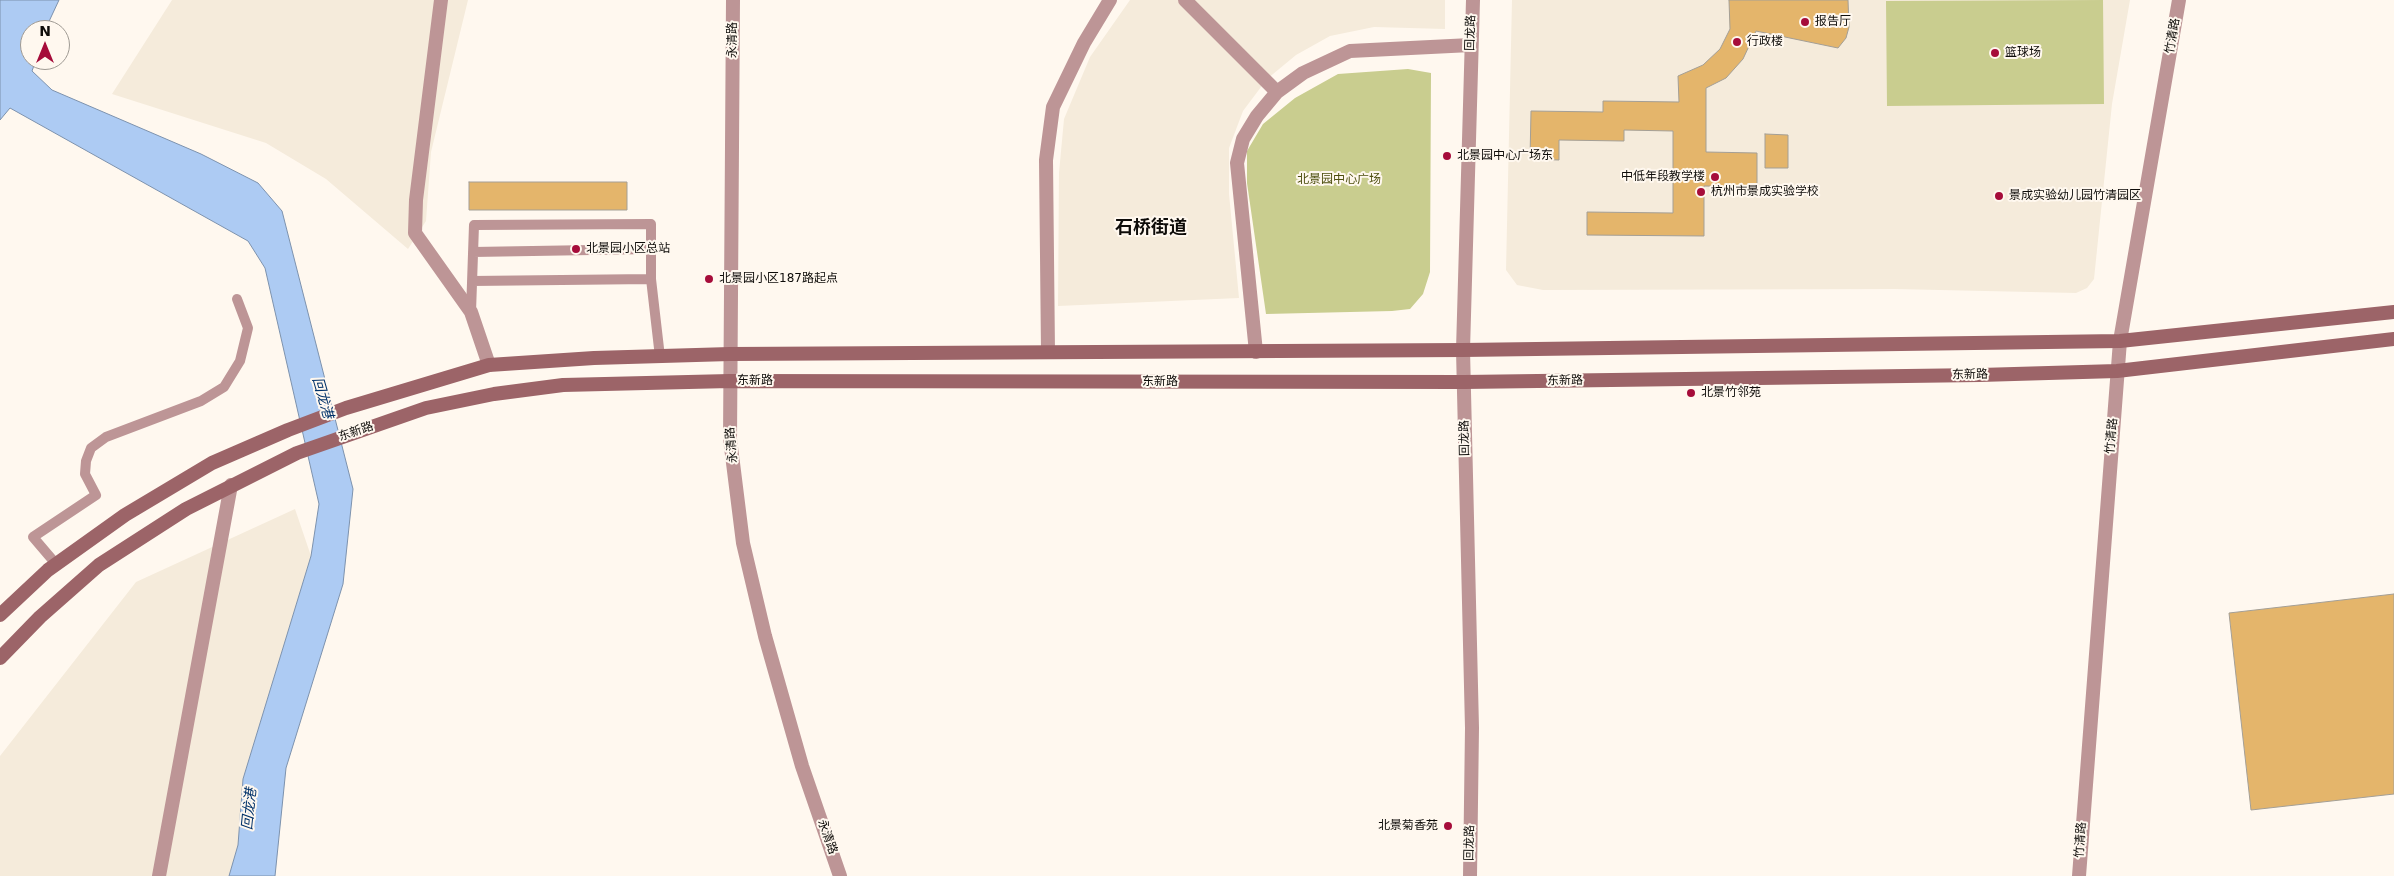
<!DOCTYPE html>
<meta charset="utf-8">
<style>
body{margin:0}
#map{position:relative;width:2394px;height:876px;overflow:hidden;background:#fff8ef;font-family:"DejaVu Sans",sans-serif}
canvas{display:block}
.north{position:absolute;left:20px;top:20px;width:50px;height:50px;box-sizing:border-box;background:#fff8ef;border:1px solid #9f9a93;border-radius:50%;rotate:0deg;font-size:14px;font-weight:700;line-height:20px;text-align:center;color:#0e0c09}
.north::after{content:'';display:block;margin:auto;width:18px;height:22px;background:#a60c3a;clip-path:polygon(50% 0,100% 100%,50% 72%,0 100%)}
</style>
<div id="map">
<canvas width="2394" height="876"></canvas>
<div class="north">N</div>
</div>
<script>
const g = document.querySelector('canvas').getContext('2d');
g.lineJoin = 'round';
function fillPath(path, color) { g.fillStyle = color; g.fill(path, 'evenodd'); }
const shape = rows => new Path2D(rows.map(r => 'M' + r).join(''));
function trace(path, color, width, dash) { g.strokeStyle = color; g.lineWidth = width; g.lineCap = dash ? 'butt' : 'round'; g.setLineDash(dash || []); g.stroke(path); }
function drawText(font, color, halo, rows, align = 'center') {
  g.font = font + ' "DejaVu Sans","Noto Sans SC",sans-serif'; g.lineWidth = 4; g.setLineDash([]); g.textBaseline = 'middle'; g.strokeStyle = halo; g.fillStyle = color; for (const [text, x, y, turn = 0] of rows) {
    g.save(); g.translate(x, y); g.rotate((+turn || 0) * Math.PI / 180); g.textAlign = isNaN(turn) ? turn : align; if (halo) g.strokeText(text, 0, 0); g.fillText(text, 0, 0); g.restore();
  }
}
fillPath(shape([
 [172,0,468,0,431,152,426,221,408,249,326,179,266,143,112,94],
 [1130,0,1445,0,1445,29,1374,27,1330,36,1296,55,1267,79,1243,111,1229,148,1229,194,1239,298,1058,306,1059,173,1064,119,1090,57],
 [1512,0,2130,0,2112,104,2094,279,2087,288,2076,293,1894,289,1543,290,1517,285,1506,270],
 [295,509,311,556,243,779,238,845,229,876,0,876,0,756,136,582]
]), '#f5ebdb');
fillPath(shape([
 [2103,0,2104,104,1887,106,1886,1],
 [1408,69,1431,73,1430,272,1423,294,1410,309,1392,311,1266,314,1247,183,1247,151,1263,124,1295,98,1338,74]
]), '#c9cd8f');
const water = shape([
 [0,0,59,0,45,30,30,30,30,60,36,60,32,71,52,90,201,154,258,183,282,211,353,489,343,584,286,768,275,876,229,876,238,845,243,779,311,556,319,504,265,268,248,241,10,108,0,120,0,0]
]);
fillPath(water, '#adcbf3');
trace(water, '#7d92ad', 1);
const building = shape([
 [1729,0,1848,0,1849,27,1846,38,1838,48,1756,31,1743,59,1726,78,1706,88,1706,152,1757,153,1757,187,1704,186,1704,236,1587,235,1587,212,1673,213,1673,131,1624,130,1624,141,1559,140,1559,160,1530,159,1531,111,1603,112,1603,101,1679,102,1678,76,1703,65,1720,49,1730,29,1729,0],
 [1765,134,1788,135,1788,168,1765,168,1765,134],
 [469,182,627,182,627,210,469,210,469,182],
 [2394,594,2394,794,2251,810,2229,613,2394,594]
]);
fillPath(building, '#e4b56b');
trace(building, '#a49f96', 1);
trace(shape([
 [473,252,651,249],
 [472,281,651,279],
 [471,312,474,225,651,224,651,279,660,357],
 [56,564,33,537,96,495,85,474,86,461,91,448,106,437,201,401,224,387,240,361,248,328,237,299]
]), '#bd9596', 10);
trace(shape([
 [441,0,416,200,415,233,471,312,489,365],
 [1185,0,1277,92],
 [1048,352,1046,160,1053,107,1084,43,1110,0],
 [1256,352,1237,163,1243,139,1257,116,1277,92,1303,73,1350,51,1471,45],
 [159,876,231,485],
 [2079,876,2120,341,2179,0]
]), '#bd9596', 14);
trace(shape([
 [733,0,730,439,743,543,765,636,802,766,840,876],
 [1470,876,1472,728,1463,350,1473,0]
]), '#bd9596', 14);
trace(shape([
 [0,615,48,570,125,515,212,463,288,430,346,408,489,365,594,358,730,354,1463,350,2120,341,2394,312],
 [0,658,40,617,99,565,186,509,297,453,426,408,494,394,563,385,730,381,1464,382,1980,375,2117,371,2394,339]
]), '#9c6468', 14);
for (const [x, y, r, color] of [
 [1805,22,5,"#a60c3a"],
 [1737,42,5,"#a60c3a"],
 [1995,53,5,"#a60c3a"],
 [1447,156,5,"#a60c3a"],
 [1715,177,5,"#a60c3a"],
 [1701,192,5,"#a60c3a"],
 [1999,196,5,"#a60c3a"],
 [576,249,5,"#a60c3a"],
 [709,279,5,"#a60c3a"],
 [1691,393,5,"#a60c3a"],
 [1448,826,5,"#a60c3a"]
]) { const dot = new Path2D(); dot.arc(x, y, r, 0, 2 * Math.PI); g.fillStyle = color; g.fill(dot); trace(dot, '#fff8ef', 2); }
drawText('12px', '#0e0c09', '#fff8ef', [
 ["报告厅",1815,22],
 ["行政楼",1747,42],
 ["篮球场",2005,53],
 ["北景园中心广场东",1457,156],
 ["中低年段教学楼",1705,177,"right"],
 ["杭州市景成实验学校",1711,192],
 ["景成实验幼儿园竹清园区",2009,196],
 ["北景园小区总站",586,249],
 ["北景园小区187路起点",719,279],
 ["北景竹邻苑",1701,393],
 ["北景菊香苑",1438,826,"right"]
], 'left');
drawText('12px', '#0e0c09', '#fff8ef', [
 ["回龙路",1471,33,-88],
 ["竹清路",2173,36,-80],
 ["永清路",733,40,-90],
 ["东新路",1970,375,-1],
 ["东新路",755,381],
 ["东新路",1565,381,-1],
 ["东新路",1160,382],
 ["东新路",356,432,-19],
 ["竹清路",2112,436,-85],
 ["回龙路",1465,438,-91],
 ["永清路",732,445,-95],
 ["永清路",827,837,70],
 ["竹清路",2081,840,-86],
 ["回龙路",1470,843,-89]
]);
drawText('12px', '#4d4e0e', '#fff8ef', [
 ["北景园中心广场",1339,180]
]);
drawText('italic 14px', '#003169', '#fff8ef', [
 ["回龙港",322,398,74],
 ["回龙港",250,809,-84]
]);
drawText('bold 18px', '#0e0c09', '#fff8ef', [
 ["石桥街道",1151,228]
]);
</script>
